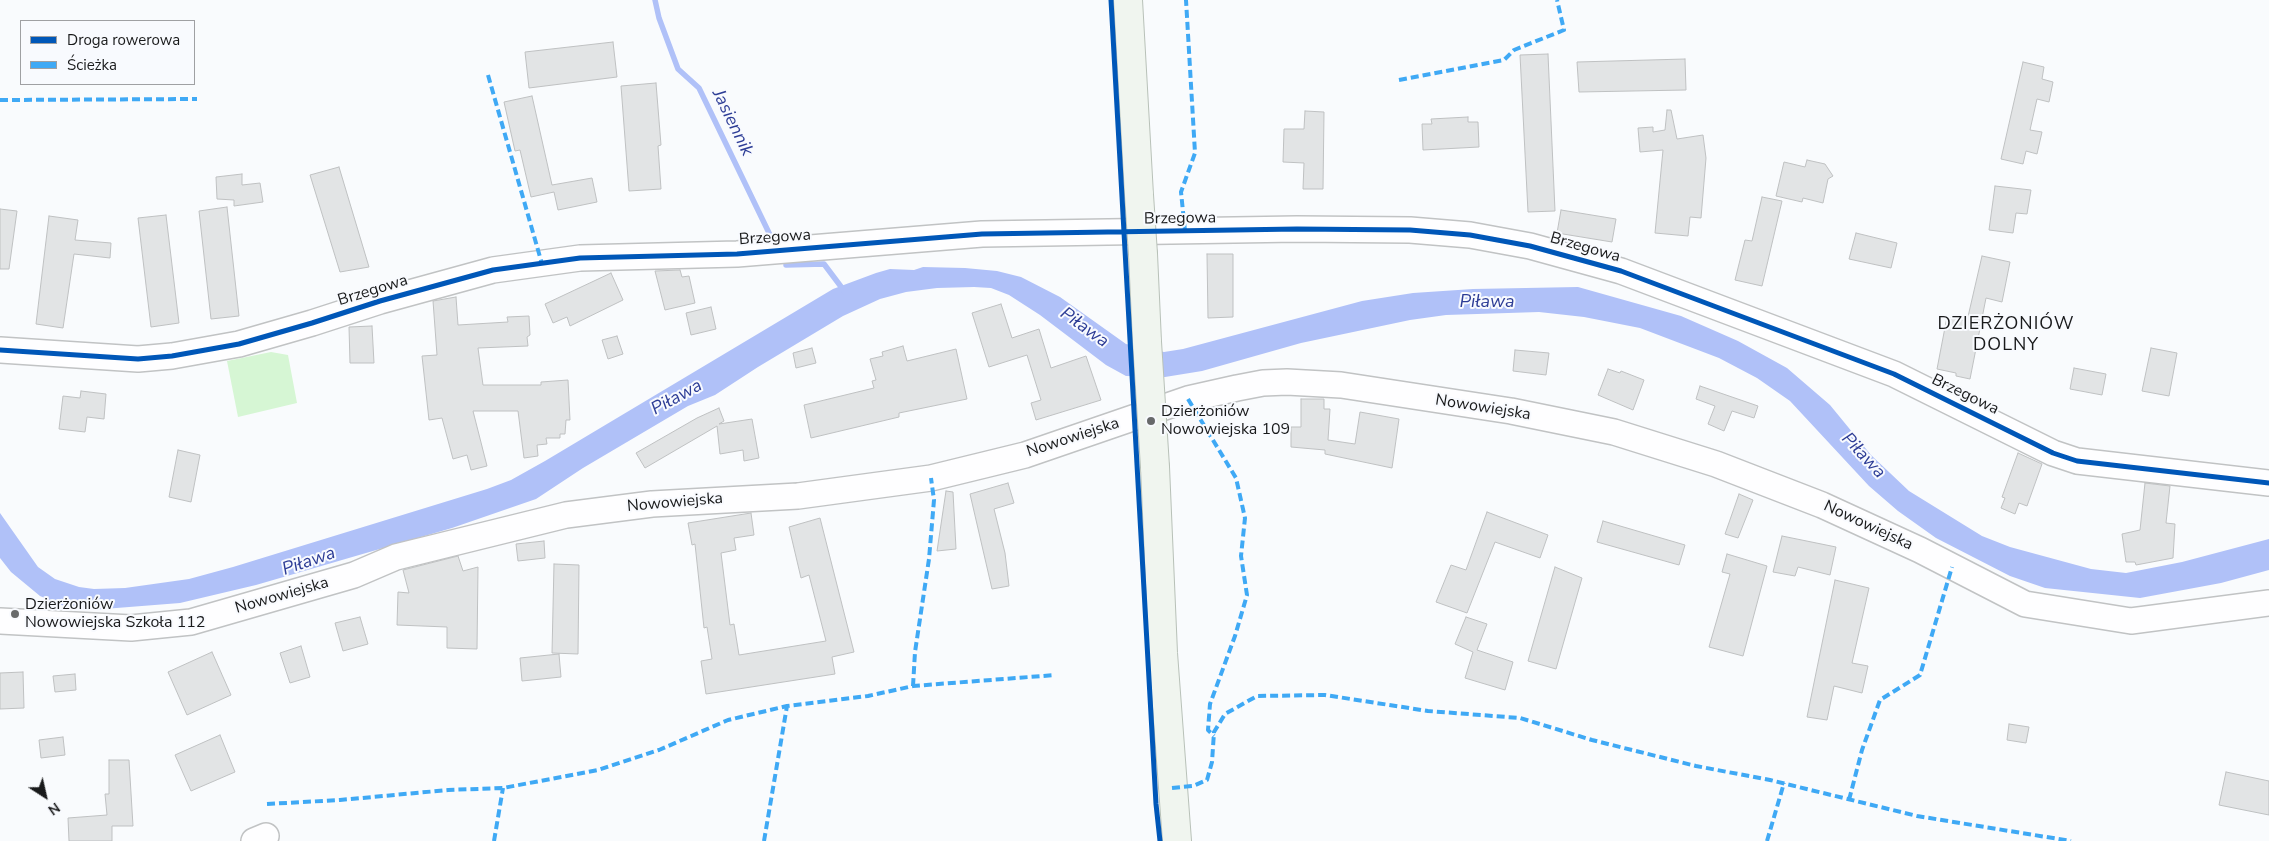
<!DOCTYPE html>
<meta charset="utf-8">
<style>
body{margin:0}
#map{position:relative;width:2269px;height:841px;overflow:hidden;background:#f9fbfd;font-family:"Nunito Sans",sans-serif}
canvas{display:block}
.legend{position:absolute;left:20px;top:20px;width:175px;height:65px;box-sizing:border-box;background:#f8fafe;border:1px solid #9fa0a3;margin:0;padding:6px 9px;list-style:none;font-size:15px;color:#191a1b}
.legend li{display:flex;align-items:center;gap:10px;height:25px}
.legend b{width:25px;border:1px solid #9fa0a3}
.north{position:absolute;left:20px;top:771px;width:50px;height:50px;-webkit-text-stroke:4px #f8fafe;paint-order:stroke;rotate:145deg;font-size:14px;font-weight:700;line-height:20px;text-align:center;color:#191a1b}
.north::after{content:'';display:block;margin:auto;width:18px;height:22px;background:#191a1b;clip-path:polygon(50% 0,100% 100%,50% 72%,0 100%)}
</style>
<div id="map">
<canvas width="2269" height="841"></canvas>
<ul class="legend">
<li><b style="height:6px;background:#0057b8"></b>Droga rowerowa</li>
<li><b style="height:6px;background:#3fa9f5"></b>Ścieżka</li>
</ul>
<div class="north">N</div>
</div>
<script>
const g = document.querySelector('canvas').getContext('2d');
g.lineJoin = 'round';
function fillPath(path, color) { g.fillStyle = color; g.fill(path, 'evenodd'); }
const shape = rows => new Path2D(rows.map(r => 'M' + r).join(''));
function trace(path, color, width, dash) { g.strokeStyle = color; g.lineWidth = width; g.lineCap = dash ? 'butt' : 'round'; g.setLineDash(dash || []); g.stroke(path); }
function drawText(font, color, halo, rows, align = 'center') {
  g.font = font + ' "Nunito Sans",sans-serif'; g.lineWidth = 4; g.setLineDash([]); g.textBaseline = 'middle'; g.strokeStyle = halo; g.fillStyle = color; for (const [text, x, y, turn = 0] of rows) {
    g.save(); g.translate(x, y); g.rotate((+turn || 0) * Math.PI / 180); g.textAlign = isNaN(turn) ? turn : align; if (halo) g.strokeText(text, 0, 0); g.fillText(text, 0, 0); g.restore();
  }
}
fillPath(shape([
 [271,352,288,355,297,403,238,417,227,361]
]), '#d6f6d4');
fillPath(shape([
 [923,267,965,268,997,271,1021,277,1060,297,1126,344,1164,352,1183,349,1362,301,1413,293,1473,289,1578,287,1681,316,1738,341,1787,368,1830,405,1871,455,1909,491,1982,536,2010,547,2091,569,2126,573,2182,562,2269,539,2269,570,2221,583,2140,598,2045,588,2010,576,1936,538,1898,511,1869,486,1790,401,1757,378,1719,358,1640,328,1584,317,1539,312,1446,315,1410,320,1301,343,1202,371,1165,377,1126,376,1106,365,1040,315,1009,295,991,288,974,287,937,288,906,292,880,299,843,316,758,367,715,395,688,406,583,468,536,499,452,528,256,585,180,603,91,610,66,607,40,596,11,572,0,558,0,513,38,567,55,579,79,587,94,589,125,588,189,579,233,567,487,489,511,480,545,461,833,289,876,273,890,269,914,270]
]), '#b0c1f8');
trace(shape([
 [655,0,659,18,678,69,699,88,770,235],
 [786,265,824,264,845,292]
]), '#b0c1f8', 5.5);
const building = shape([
 [613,42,617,77,529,88,525,52,613,42],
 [1548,54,1555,211,1528,212,1520,55,1548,54],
 [1685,59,1686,90,1579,92,1577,62,1685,59],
 [2023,62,2044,67,2042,79,2053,82,2049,102,2037,99,2030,130,2042,132,2037,154,2026,151,2023,164,2001,159,2023,62],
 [656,83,661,145,658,146,661,189,629,191,621,86,656,83],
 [532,96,552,185,592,178,597,202,558,210,554,192,531,197,520,150,515,151,504,102,532,96],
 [1667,110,1671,110,1677,139,1703,135,1706,158,1701,218,1690,217,1688,236,1655,233,1663,150,1640,152,1638,128,1653,127,1653,132,1665,130,1667,110],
 [1305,111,1324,112,1323,189,1303,189,1304,163,1283,162,1284,129,1304,129,1305,111],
 [1468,117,1468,122,1478,122,1479,147,1423,150,1422,124,1432,124,1431,119,1468,117],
 [1807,160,1825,164,1833,176,1828,179,1823,203,1803,198,1802,202,1776,196,1784,162,1805,167,1807,160],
 [339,167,369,267,340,272,310,175,339,167],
 [242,174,242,185,260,183,263,202,234,206,234,200,217,199,216,177,242,174],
 [1995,186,2031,190,2027,214,2016,213,2013,233,1989,230,1995,186],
 [1762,197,1782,201,1762,286,1735,280,1745,240,1752,241,1762,197],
 [227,207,239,316,211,319,199,211,227,207],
 [0,209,17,211,9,269,0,269,0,209],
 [1561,210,1616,219,1612,242,1557,233,1561,210],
 [166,215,179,323,151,327,138,218,166,215],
 [49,216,78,220,75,240,111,243,110,258,74,254,63,328,36,324,49,216],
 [1856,233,1897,243,1891,268,1849,259,1856,233],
 [1207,254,1233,254,1233,317,1208,318,1207,254],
 [1982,256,2010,262,2002,302,1986,298,1970,379,1956,376,1956,373,1937,369,1947,317,1967,321,1982,256],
 [680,270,682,277,689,276,695,303,665,310,655,271,680,270],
 [611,273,623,300,570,326,567,317,553,323,545,304,611,273],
 [456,297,458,325,508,322,507,317,529,316,530,335,527,337,528,346,478,348,483,385,541,385,541,382,568,380,570,420,566,420,565,434,560,434,560,438,546,438,547,444,537,445,538,456,524,458,518,411,473,411,487,466,471,470,467,455,453,459,442,418,429,420,422,356,437,355,433,301,456,297],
 [1001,304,1012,338,1039,329,1051,368,1086,356,1101,400,1036,420,1031,403,1041,400,1027,355,989,367,972,313,1001,304],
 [711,307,716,329,691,335,686,313,711,307],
 [372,326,374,363,350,363,349,327,372,326],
 [617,336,623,354,608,359,602,340,617,336],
 [903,346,907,361,956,349,967,399,899,413,899,417,811,438,804,405,874,388,872,381,876,380,870,359,883,356,882,352,903,346],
 [812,348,816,363,796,368,793,353,812,348],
 [2151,348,2177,353,2169,396,2142,391,2151,348],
 [1515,350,1549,353,1546,375,1513,371,1515,350],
 [2074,368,2106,374,2102,395,2070,389,2074,368],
 [1608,369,1620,373,1621,371,1644,380,1633,410,1598,395,1608,369],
 [1700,386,1758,406,1754,418,1732,411,1724,431,1708,424,1715,406,1696,399,1700,386],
 [81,391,106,394,104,419,87,417,85,432,59,429,63,396,80,398,81,391],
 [1301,399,1324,399,1324,409,1330,409,1328,440,1355,444,1360,412,1399,419,1392,468,1325,454,1325,450,1291,447,1291,427,1301,427,1301,399],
 [719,408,724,421,719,424,752,419,759,458,744,461,743,450,720,454,717,426,645,468,636,453,697,418,719,408],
 [178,450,200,455,191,502,169,497,178,450],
 [2018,453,2042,464,2027,506,2019,503,2015,514,2001,508,2005,498,2002,497,2018,453],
 [1008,483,1014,503,994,509,1005,553,1009,586,992,589,970,494,1008,483],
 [2145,483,2170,486,2166,523,2175,524,2173,558,2136,565,2135,562,2126,562,2122,534,2140,530,2145,483],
 [946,491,953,492,956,549,937,551,946,491],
 [1739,494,1753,500,1738,538,1725,534,1739,494],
 [1487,512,1548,535,1540,558,1495,542,1467,613,1436,602,1451,565,1466,570,1487,512],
 [751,513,754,535,734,538,736,550,721,553,730,625,734,624,739,655,826,641,809,575,801,578,789,527,820,518,854,652,832,657,835,674,706,694,701,661,712,659,707,627,704,628,695,544,692,545,688,523,751,513],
 [1603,521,1685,545,1679,565,1597,542,1603,521],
 [1782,536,1836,547,1830,575,1798,567,1795,576,1773,572,1782,536],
 [544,541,545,558,518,561,516,544,544,541],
 [1727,554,1767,566,1743,656,1709,647,1730,574,1722,572,1727,554],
 [458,556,463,571,478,567,477,649,447,648,447,627,397,625,398,592,409,593,403,570,458,556],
 [554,564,579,565,578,654,552,653,554,564],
 [1555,567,1582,578,1556,669,1528,661,1555,567],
 [1835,580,1869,588,1852,663,1868,666,1862,693,1834,686,1827,720,1807,717,1835,580],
 [360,617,368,644,343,651,335,623,360,617],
 [1466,617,1487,624,1477,650,1513,662,1505,690,1465,678,1473,652,1455,644,1466,617],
 [301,646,310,677,290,683,280,653,301,646],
 [212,652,231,695,187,715,168,672,212,652],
 [559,654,561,677,522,681,520,658,559,654],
 [23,672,24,708,0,709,0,673,23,672],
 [75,674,76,690,55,692,53,676,75,674],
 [2009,724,2029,727,2026,743,2007,740,2009,724],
 [220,735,235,772,191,791,175,755,220,735],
 [63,737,65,755,41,758,39,740,63,737],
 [109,760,129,760,133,826,112,826,112,841,69,841,68,818,107,815,105,794,109,794,109,760],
 [2226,772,2269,781,2269,815,2219,805,2226,772]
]);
fillPath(building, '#e2e4e5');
trace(building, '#bfc1c2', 1);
const minor = shape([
 [0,350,138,359,172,356,239,344,312,323,380,301,493,270,580,258,737,254,982,234,1297,229,1410,230,1470,235,1530,246,1621,271,1894,374,2053,453,2077,461,2269,483],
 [0,621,131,628,191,622,354,575,396,557,566,515,652,504,798,496,931,478,1025,455,1188,399,1237,388,1263,383,1287,382,1341,385,1511,411,1614,432,1716,464,1822,505,1920,550,2025,604,2131,621,2269,603],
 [254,841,266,836]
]);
const major = shape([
 [1128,0,1139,195],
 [1143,254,1147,342],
 [1155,467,1163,653,1177,841]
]);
trace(minor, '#c1c3c4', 28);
trace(major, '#b8c1b8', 30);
trace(minor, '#fefeff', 25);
trace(major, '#f0f5ef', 28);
const majorBridge = shape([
 [1139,195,1143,254],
 [1147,342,1155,467]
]);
trace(majorBridge, '#b8c1b8', 30, []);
trace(majorBridge, '#f0f5ef', 28);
trace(shape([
 [488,75,542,264],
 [1399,80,1504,60,1514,50,1564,30,1557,0],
 [0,100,197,99],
 [1185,231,1181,192,1195,153,1186,0],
 [1188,399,1236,478,1245,518,1241,556,1247,595,1235,636,1210,704,1208,730,1214,736],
 [913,686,915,652,929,559,934,500,931,478],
 [1172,788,1193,786,1207,780,1212,762,1214,732,1225,714,1257,696,1325,695,1428,711,1520,718,1592,740,1696,766,1770,780,1917,816,2071,841],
 [1849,800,1862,750,1880,700,1920,675,1952,567],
 [267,804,340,800,448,790,503,788,598,770,659,750,728,720,787,706,868,696,913,686,1055,675],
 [494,841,503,788],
 [764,841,787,706],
 [1767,841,1784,783]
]), '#3fa9f5', 4, [8, 4]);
trace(shape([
 [1111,0,1156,804,1160,841],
 [0,350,138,359,172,356,239,344,312,323,380,301,493,270,580,258,737,254,982,234,1297,229,1410,230,1470,235,1530,246,1621,271,1894,374,2053,453,2077,461,2269,483]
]), '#0057b8', 5);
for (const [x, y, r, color] of [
 [1151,421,5,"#67696a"],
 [15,614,5,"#67696a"]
]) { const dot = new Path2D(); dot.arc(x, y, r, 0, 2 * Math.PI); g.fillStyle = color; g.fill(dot); trace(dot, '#f8fafe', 2); }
drawText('16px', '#191a1b', '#f8fafe', [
 ["Brzegowa",1180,219,-1],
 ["Brzegowa",775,238,-4],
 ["Brzegowa",1585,248,16],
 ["Brzegowa",373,291,-17],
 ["Brzegowa",1965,395,26],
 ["Nowowiejska",1483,408,9],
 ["Nowowiejska",1073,438,-18],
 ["Nowowiejska",675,503,-5],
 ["Nowowiejska",1868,526,25],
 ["Nowowiejska",282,596,-16]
]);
drawText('16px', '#191a1b', '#f8fafe', [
 ["Dzierżoniów",1161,412],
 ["Nowowiejska 109",1161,430],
 ["Dzierżoniów",25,605],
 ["Nowowiejska Szkoła 112",25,623]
], 'left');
drawText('italic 18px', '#2d3d96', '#f8fafe', [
 ["Jasiennik",732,123,64],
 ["Piława",1487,303],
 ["Piława",1084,328,36],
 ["Piława",677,398,-29],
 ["Piława",1863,456,47],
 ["Piława",309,562,-19]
]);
g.letterSpacing = '1px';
drawText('18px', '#191a1b', '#f8fafe', [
 ["DZIERŻONIÓW",2006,325],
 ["DOLNY",2006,346]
]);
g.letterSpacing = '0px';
</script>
